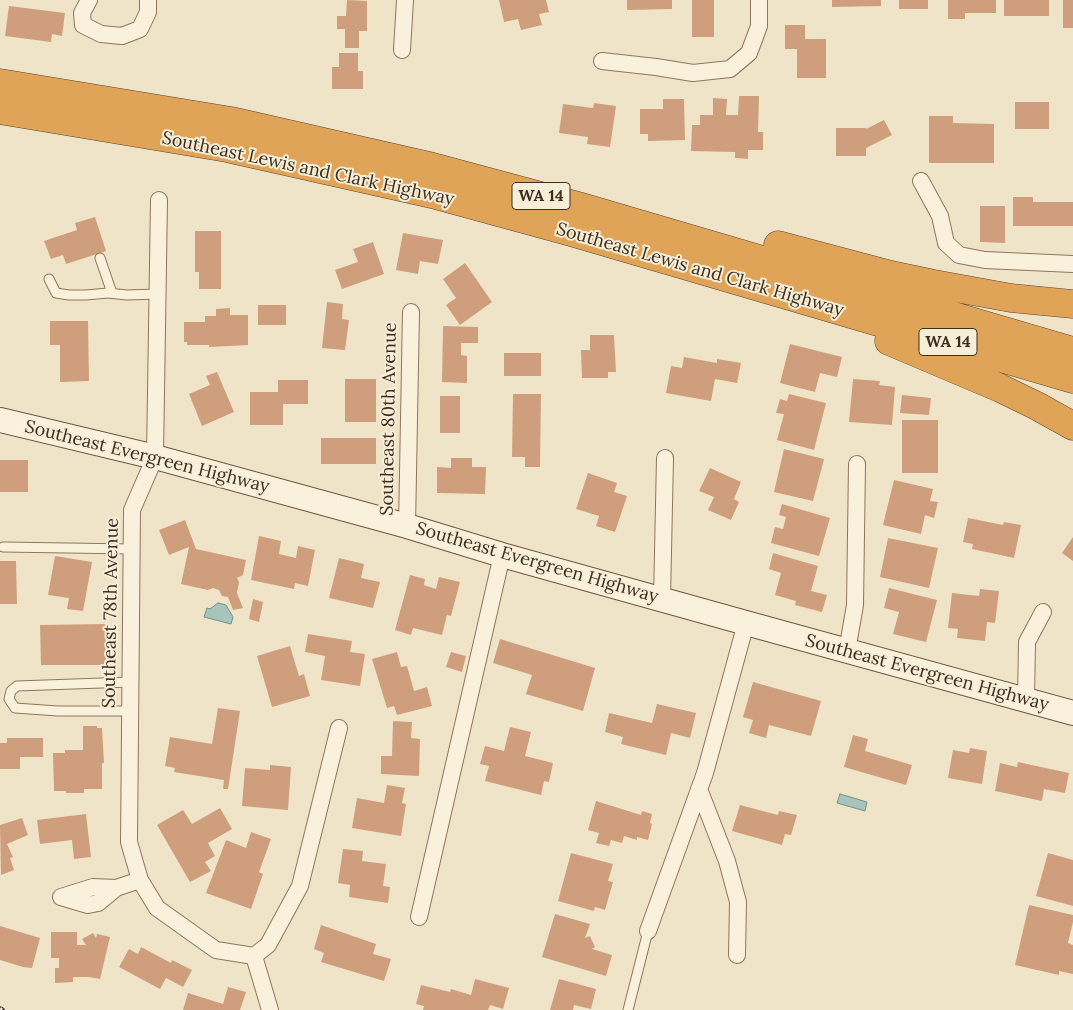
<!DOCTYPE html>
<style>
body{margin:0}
canvas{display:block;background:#f0e4c8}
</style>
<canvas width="1073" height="1010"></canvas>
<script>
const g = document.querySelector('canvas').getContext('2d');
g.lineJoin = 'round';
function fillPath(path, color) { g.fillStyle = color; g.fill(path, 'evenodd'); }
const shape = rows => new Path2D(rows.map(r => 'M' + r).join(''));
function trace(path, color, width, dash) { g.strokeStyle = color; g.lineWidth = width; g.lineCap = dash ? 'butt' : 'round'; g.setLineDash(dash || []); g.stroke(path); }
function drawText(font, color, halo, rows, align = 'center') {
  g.font = font + ' Lora,serif'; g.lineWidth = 4; g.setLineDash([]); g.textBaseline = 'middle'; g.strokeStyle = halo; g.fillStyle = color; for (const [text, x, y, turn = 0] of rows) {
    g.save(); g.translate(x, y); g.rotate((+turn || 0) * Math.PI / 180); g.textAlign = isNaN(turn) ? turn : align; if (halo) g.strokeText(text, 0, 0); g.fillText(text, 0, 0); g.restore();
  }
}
const water = shape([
 [218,603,226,605,233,617,231,624,204,617,207,608,210,609,218,603],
 [840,794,867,802,865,811,837,803,840,794]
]);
fillPath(water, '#a9c4bc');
trace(water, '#6f938a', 1);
fillPath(shape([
 [347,0,367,1,367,31,359,31,359,48,345,48,345,29,337,29,337,16,346,16],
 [499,0,546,0,549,12,539,14,542,25,521,30,518,19,504,22],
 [627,0,672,0,672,9,627,10],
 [692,0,714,0,714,37,692,37],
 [832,0,881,0,881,6,832,7],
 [899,0,928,0,928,9,899,9],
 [948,0,996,0,996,13,965,13,965,19,948,19],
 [1004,0,1049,0,1049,16,1004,16],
 [1063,0,1073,0,1073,28,1063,28],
 [9,6,65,13,62,36,52,34,51,42,5,36],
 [785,25,805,25,805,39,826,39,826,78,797,78,797,49,785,49],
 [339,53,358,53,358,71,363,71,363,89,332,89,332,67,339,67],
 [739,96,759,96,758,132,763,132,763,150,748,150,748,159,735,158,735,152,691,151,692,125,700,125,700,115,713,115,713,98,727,99,726,115,738,115],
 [663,99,684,99,685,140,648,141,648,134,640,134,640,109,663,109],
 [1015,102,1049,102,1049,129,1015,129],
 [594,103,616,106,610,147,587,144,588,137,559,133,563,104,593,108],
 [929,116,953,116,953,123,994,124,994,163,929,163],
 [884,120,892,135,866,148,866,156,836,156,836,128,866,128,866,129],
 [1013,197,1033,197,1033,202,1073,202,1073,226,1013,226],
 [980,206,1005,206,1005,243,980,242],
 [95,217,106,251,66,264,63,255,51,259,44,241,77,230,75,223],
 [195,231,221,231,221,289,199,289,199,272,195,272],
 [403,233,443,240,438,264,420,261,418,274,396,270],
 [373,242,384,274,342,289,335,270,358,262,353,249],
 [465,263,492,302,460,325,446,305,456,298,443,279],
 [327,302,343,304,342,319,349,320,345,350,322,348],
 [258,305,286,305,286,325,258,325],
 [230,308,230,315,248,315,248,345,209,347,209,345,187,345,187,342,184,342,184,322,205,322,205,316,216,316,216,309],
 [50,321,88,321,89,381,60,382,60,345,50,345],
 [443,326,478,327,478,343,461,343,461,355,467,356,467,383,442,382],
 [590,335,614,335,616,372,608,372,608,378,582,378,581,350,590,350],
 [790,344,842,357,837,377,820,373,815,392,780,383],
 [504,353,541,353,541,376,504,376],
 [684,357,717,363,717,359,741,363,737,383,715,379,711,401,666,393,671,366,682,368],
 [217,372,234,412,202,426,189,394,210,385,206,376],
 [345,379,376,379,376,422,345,422],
 [853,379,880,381,879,385,895,387,892,425,849,422],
 [278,380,308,380,308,404,283,404,283,425,250,425,250,392,278,392],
 [513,394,541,394,540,467,525,467,525,457,512,457],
 [789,394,826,403,814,450,777,440,784,414,776,413,780,399,787,401],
 [902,395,931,398,929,415,900,413],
 [440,396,460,396,460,433,440,433],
 [902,420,938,420,938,473,902,473],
 [321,438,376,438,376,464,321,464],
 [784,449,824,459,813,501,774,492],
 [451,458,472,458,472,467,486,467,485,494,437,493,437,467,451,468],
 [0,460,28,460,28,492,0,492],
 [710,468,741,482,734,499,739,502,731,520,708,510,714,497,699,491],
 [588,473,617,483,614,492,627,496,615,532,596,526,599,516,576,509],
 [894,480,933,489,930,501,938,502,934,518,925,515,921,534,883,525],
 [782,504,830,518,819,556,771,543,775,527,783,529,786,517,779,515],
 [968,518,1003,525,1004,522,1021,525,1014,558,972,549,973,544,963,542],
 [185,520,196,549,246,560,243,575,237,578,239,582,237,593,243,608,233,610,228,597,222,596,219,590,213,588,208,590,181,584,189,547,169,555,159,530],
 [259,536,281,541,279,554,296,558,298,546,315,550,308,586,295,583,294,589,251,580],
 [1073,537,1073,561,1062,553],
 [888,538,938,548,929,588,880,577],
 [773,553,818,566,811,591,827,595,822,612,795,605,796,601,775,595,781,573,769,569],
 [55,556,92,562,83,611,67,609,69,598,48,595],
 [339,558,364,564,361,578,380,582,373,608,329,598],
 [0,561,16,561,17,604,0,604],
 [410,575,425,579,424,585,436,589,439,577,460,582,451,616,447,615,442,635,413,628,411,635,395,630],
 [889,588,937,600,926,642,893,634,899,612,884,608],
 [980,589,999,591,995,623,987,622,985,641,957,638,958,629,948,628,952,593,979,596],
 [253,599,263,602,259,622,249,619],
 [106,624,106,665,41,665,40,625],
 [308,634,352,641,350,652,365,654,360,686,321,680,325,656,305,652],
 [500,639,595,668,583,711,526,694,532,675,493,663],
 [290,646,299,676,304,674,310,696,272,707,257,656],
 [397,652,401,667,407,666,414,691,427,687,432,706,397,715,394,706,387,708,372,659],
 [451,652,466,656,462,672,446,667],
 [753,682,821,701,811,736,769,725,766,738,749,733,753,720,743,717],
 [657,704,696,713,690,738,671,733,666,755,621,744,623,737,605,732,609,713,652,723],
 [218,708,240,711,228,789,223,789,224,780,174,772,175,768,165,766,170,737,212,744],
 [393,721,412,722,411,738,420,739,419,776,381,774,381,756,392,756],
 [83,726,97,726,97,728,102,728,104,763,102,763,102,789,84,789,84,793,66,793,66,791,54,791,53,753,65,753,65,750,83,750],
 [510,727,531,732,525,756,553,763,549,782,544,781,541,795,485,781,489,766,480,764,485,746,504,751],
 [853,735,868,739,865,751,912,765,906,785,844,767],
 [7,738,43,738,43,757,20,757,20,769,0,769,0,743,7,743],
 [970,748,987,751,982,784,948,778,953,750,969,753],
 [1018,762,1069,773,1065,793,1044,789,1042,801,995,791,1000,763,1017,767],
 [270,765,291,767,288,810,242,806,245,768,270,770],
 [387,785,405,788,402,803,406,804,401,836,352,828,357,798,384,803],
 [596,801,641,815,642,811,652,814,650,823,652,824,648,840,637,837,637,840,624,836,622,843,611,840,609,846,596,843,599,833,588,830],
 [740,805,778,815,779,811,797,815,791,835,785,834,782,845,732,831],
 [220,808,232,829,208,843,215,856,205,862,211,871,190,882,157,825,183,810,192,824],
 [86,814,91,857,74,859,72,840,40,844,37,820],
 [22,818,28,835,7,844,13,857,10,858,14,870,1,875,0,825],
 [251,832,271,839,259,872,263,874,251,909,206,893,226,840,246,848],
 [343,849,363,851,362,861,386,864,383,886,390,887,388,903,349,897,350,885,338,883],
 [571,853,613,864,608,881,613,882,605,910,595,907,594,911,558,901],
 [1048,853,1073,860,1073,906,1036,896],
 [1029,905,1073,915,1073,922,1068,943,1073,945,1073,974,1059,971,1059,975,1015,965],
 [555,914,590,924,585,938,590,936,595,947,592,949,612,955,606,976,542,957],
 [321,925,376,944,373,954,391,959,384,981,321,962,324,953,314,949],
 [0,926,40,938,32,968,23,967,0,960],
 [51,932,77,932,77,945,86,945,82,939,93,933,96,938,97,934,110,937,100,979,89,977,73,977,73,982,55,983,55,968,59,968,59,958,51,958],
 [141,947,171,963,172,960,192,970,183,987,166,978,160,989,119,967,129,949,138,954],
 [475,979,509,988,503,1009,490,1005,488,1010,423,1010,424,1006,416,1004,421,985,450,992,451,989,471,995],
 [559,979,596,989,591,1009,574,1005,573,1010,550,1010],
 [228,987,246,992,240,1010,183,1010,188,993,223,1004]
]), '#cf9f7d');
const lane = shape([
 [100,258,112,293],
 [49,279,56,293,69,295,86,295,108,293,127,295,158,294],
 [3,547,132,549],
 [130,711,58,711,15,708,9,699,11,691,17,686,130,682],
 [628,1010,648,931]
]);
const street = shape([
 [89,0,82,13,83,25,101,34,122,36,140,29,148,12,148,0],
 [402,50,405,0],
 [602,61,656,67,693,73,730,69,749,53,759,26,759,0],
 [921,181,940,216,946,243,959,255,985,260,1073,264],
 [159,200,155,457,132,510,129,842,140,880,157,908,216,950,254,956,268,945,300,886,339,728],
 [407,526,411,312],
 [662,599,665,458],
 [847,651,855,605,857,464],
 [1026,700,1027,642,1043,612],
 [699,789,727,861,738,902,737,955],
 [116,888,93,887,61,897,88,905,98,903,116,888,140,880],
 [419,917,502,555],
 [648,931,705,773,746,623],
 [254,956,270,1010]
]);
const secondary = shape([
 [0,420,155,457,407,526,502,555,746,623,1073,713]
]);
const highway = shape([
 [0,83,231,121,433,167,578,206,1073,351],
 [0,110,227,148,432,194,571,232,1073,379],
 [778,245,891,275,934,284,1011,298,1073,304],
 [889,341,1000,388,1037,406,1073,426]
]);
trace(lane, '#8d765c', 11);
trace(street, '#8d765c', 18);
trace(secondary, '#6f573f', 26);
trace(highway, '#5b4430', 29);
trace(lane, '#faf1dc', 9);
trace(street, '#faf1dc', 16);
trace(secondary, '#faf1dc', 24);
trace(highway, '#e0a458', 28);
const rail = shape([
 [0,1009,2,1010]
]);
trace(rail, '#3d2e20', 5.5);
trace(rail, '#f7eed8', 4, [11]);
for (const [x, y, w] of [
 [541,196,58],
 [948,342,58]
]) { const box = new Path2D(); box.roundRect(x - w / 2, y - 13.5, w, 27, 4); g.fillStyle = '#f7eed8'; g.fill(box); trace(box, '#3d2e20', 1); }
drawText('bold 16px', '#3d2e20', null, [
 ["WA 14",541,196],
 ["WA 14",948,342]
]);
drawText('18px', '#3d2e20', '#f7eed8', [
 ["Southeast Lewis and Clark Highway",308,169,12],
 ["Southeast Lewis and Clark Highway",700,270,16],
 ["Southeast 80th Avenue",389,419,-89],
 ["Southeast Evergreen Highway",147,457,14],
 ["Southeast Evergreen Highway",537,563,16],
 ["Southeast 78th Avenue",111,613,-89],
 ["Southeast Evergreen Highway",927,673,15]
]);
</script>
